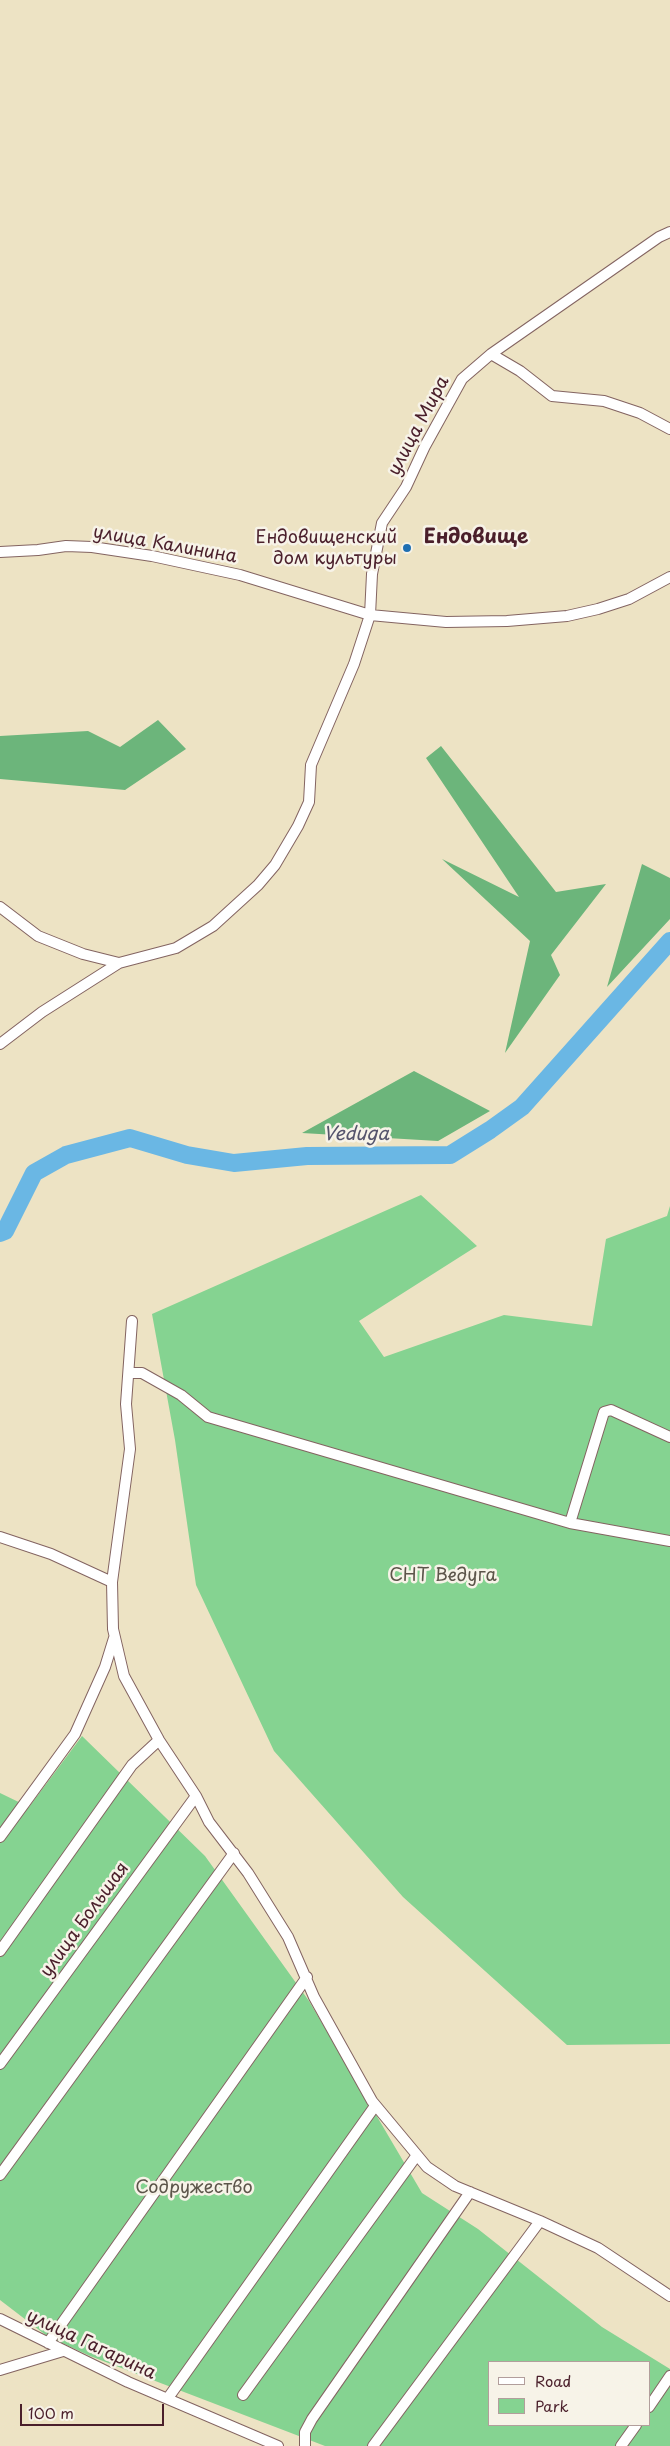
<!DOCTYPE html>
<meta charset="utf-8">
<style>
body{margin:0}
#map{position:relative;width:670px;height:2446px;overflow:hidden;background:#ede3c4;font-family:"Playpen Sans",sans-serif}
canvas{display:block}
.legend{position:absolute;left:488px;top:2361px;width:162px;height:65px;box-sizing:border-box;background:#f7f3e8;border:1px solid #b29e9c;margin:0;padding:6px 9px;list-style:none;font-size:15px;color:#4a1f2b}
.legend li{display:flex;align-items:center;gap:10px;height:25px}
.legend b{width:25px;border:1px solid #b29e9c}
.scale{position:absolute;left:20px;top:2404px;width:144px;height:22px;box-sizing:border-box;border:2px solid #4a1f2b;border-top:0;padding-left:6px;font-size:15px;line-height:18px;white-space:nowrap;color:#4a1f2b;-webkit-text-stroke:4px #f7f3e8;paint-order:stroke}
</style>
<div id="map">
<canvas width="670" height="2446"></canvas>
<ul class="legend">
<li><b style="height:6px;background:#fff"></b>Road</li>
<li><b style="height:14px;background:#85d391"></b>Park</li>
</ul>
<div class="scale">100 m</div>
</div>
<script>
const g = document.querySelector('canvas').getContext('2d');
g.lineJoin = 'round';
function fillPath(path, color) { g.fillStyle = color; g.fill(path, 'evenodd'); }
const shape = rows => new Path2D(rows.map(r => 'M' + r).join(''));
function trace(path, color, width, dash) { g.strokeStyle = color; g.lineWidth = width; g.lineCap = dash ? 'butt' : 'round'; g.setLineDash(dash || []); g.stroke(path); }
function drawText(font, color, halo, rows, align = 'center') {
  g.font = font + ' "Playpen Sans",sans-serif'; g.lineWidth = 5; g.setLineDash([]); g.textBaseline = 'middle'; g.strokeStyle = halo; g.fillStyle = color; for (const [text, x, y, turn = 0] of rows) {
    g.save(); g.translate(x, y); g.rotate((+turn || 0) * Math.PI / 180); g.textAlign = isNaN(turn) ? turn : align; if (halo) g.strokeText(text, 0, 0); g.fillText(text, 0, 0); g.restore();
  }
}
fillPath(shape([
 [421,1195,477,1246,359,1321,384,1357,504,1315,592,1326,606,1239,667,1216,670,1206,670,2044,567,2045,403,1897,274,1751,196,1585,175,1440,152,1314],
 [82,1736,205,1856,309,2001,422,2193,478,2229,602,2327,670,2369,670,2446,325,2446,90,2356,47,2336,0,2300,0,1793,29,1807],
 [489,2362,649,2362,649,2425,489,2425]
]), '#85d391');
fillPath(shape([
 [158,720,186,749,125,790,0,779,0,736,88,731,120,747],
 [441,746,556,892,606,884,551,955,560,975,505,1053,530,941,442,859,519,897,426,758],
 [642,864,670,878,670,919,607,987],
 [414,1071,490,1111,438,1141,302,1133]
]), '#6cb57b');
trace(shape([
 [0,1233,5,1231,34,1173,66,1155,130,1138,187,1155,234,1163,307,1156,450,1155,490,1130,522,1107,670,941]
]), '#6ab7e4', 18);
const minor = shape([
 [491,354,520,371,552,396,604,401,640,413,670,429],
 [0,552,38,550,66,546,92,547,152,556,240,575,370,615,446,622,507,621,567,616,598,609,629,599,670,577],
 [0,907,38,936,83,954,119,963],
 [0,1044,42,1012,119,963,176,948,213,926,258,885,275,865,298,826,309,802,311,765,354,664,370,615,372,574,382,523,406,487,425,446,462,379,491,354,659,237,670,232],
 [132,1321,126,1404,130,1449,112,1582,113,1629,124,1676,159,1740,196,1796,209,1822,248,1873,288,1937,314,1997,372,2101,427,2167,455,2186,540,2221,598,2248,670,2296],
 [129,1373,142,1373,181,1395,208,1417,570,1523,604,1412,611,1410,670,1437],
 [570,1523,670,1541],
 [0,1537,51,1554,112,1582],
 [0,1837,75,1734,105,1667,114,1638],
 [0,1951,132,1765,159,1740],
 [0,2064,196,1796],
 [0,2175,234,1853],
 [0,2319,128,2382,278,2446],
 [48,2343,307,1977],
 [0,2370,63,2351],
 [243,2395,417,2155],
 [168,2398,375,2106],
 [649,2407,670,2376],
 [305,2446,305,2432,312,2419,470,2192],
 [373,2446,540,2221],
 [621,2446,636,2425]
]);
trace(minor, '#836461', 12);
trace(minor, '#fff', 10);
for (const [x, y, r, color] of [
 [407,548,5,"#1f6fb2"]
]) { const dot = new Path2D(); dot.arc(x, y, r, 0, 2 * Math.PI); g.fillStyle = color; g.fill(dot); trace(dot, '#f7f3e8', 2); }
drawText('18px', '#4a1f2b', '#f7f3e8', [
 ["улица Мира",419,426,-62],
 ["улица Калинина",165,545,10],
 ["улица Большая",85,1920,-54],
 ["улица Гагарина",91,2345,25]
]);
drawText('18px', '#4a1f2b', '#f7f3e8', [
 ["Ендовищенский",397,538],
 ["дом культуры",397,559]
], 'right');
drawText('18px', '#5c554a', '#f7f3e8', [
 ["СНТ Ведуга",443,1576],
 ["Содружество",194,2188]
]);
drawText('italic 19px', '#55546c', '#f7f3e8', [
 ["Veduga",356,1135]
]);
drawText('bold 20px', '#4a1f2b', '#f7f3e8', [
 ["Ендовище",476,537]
]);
</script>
